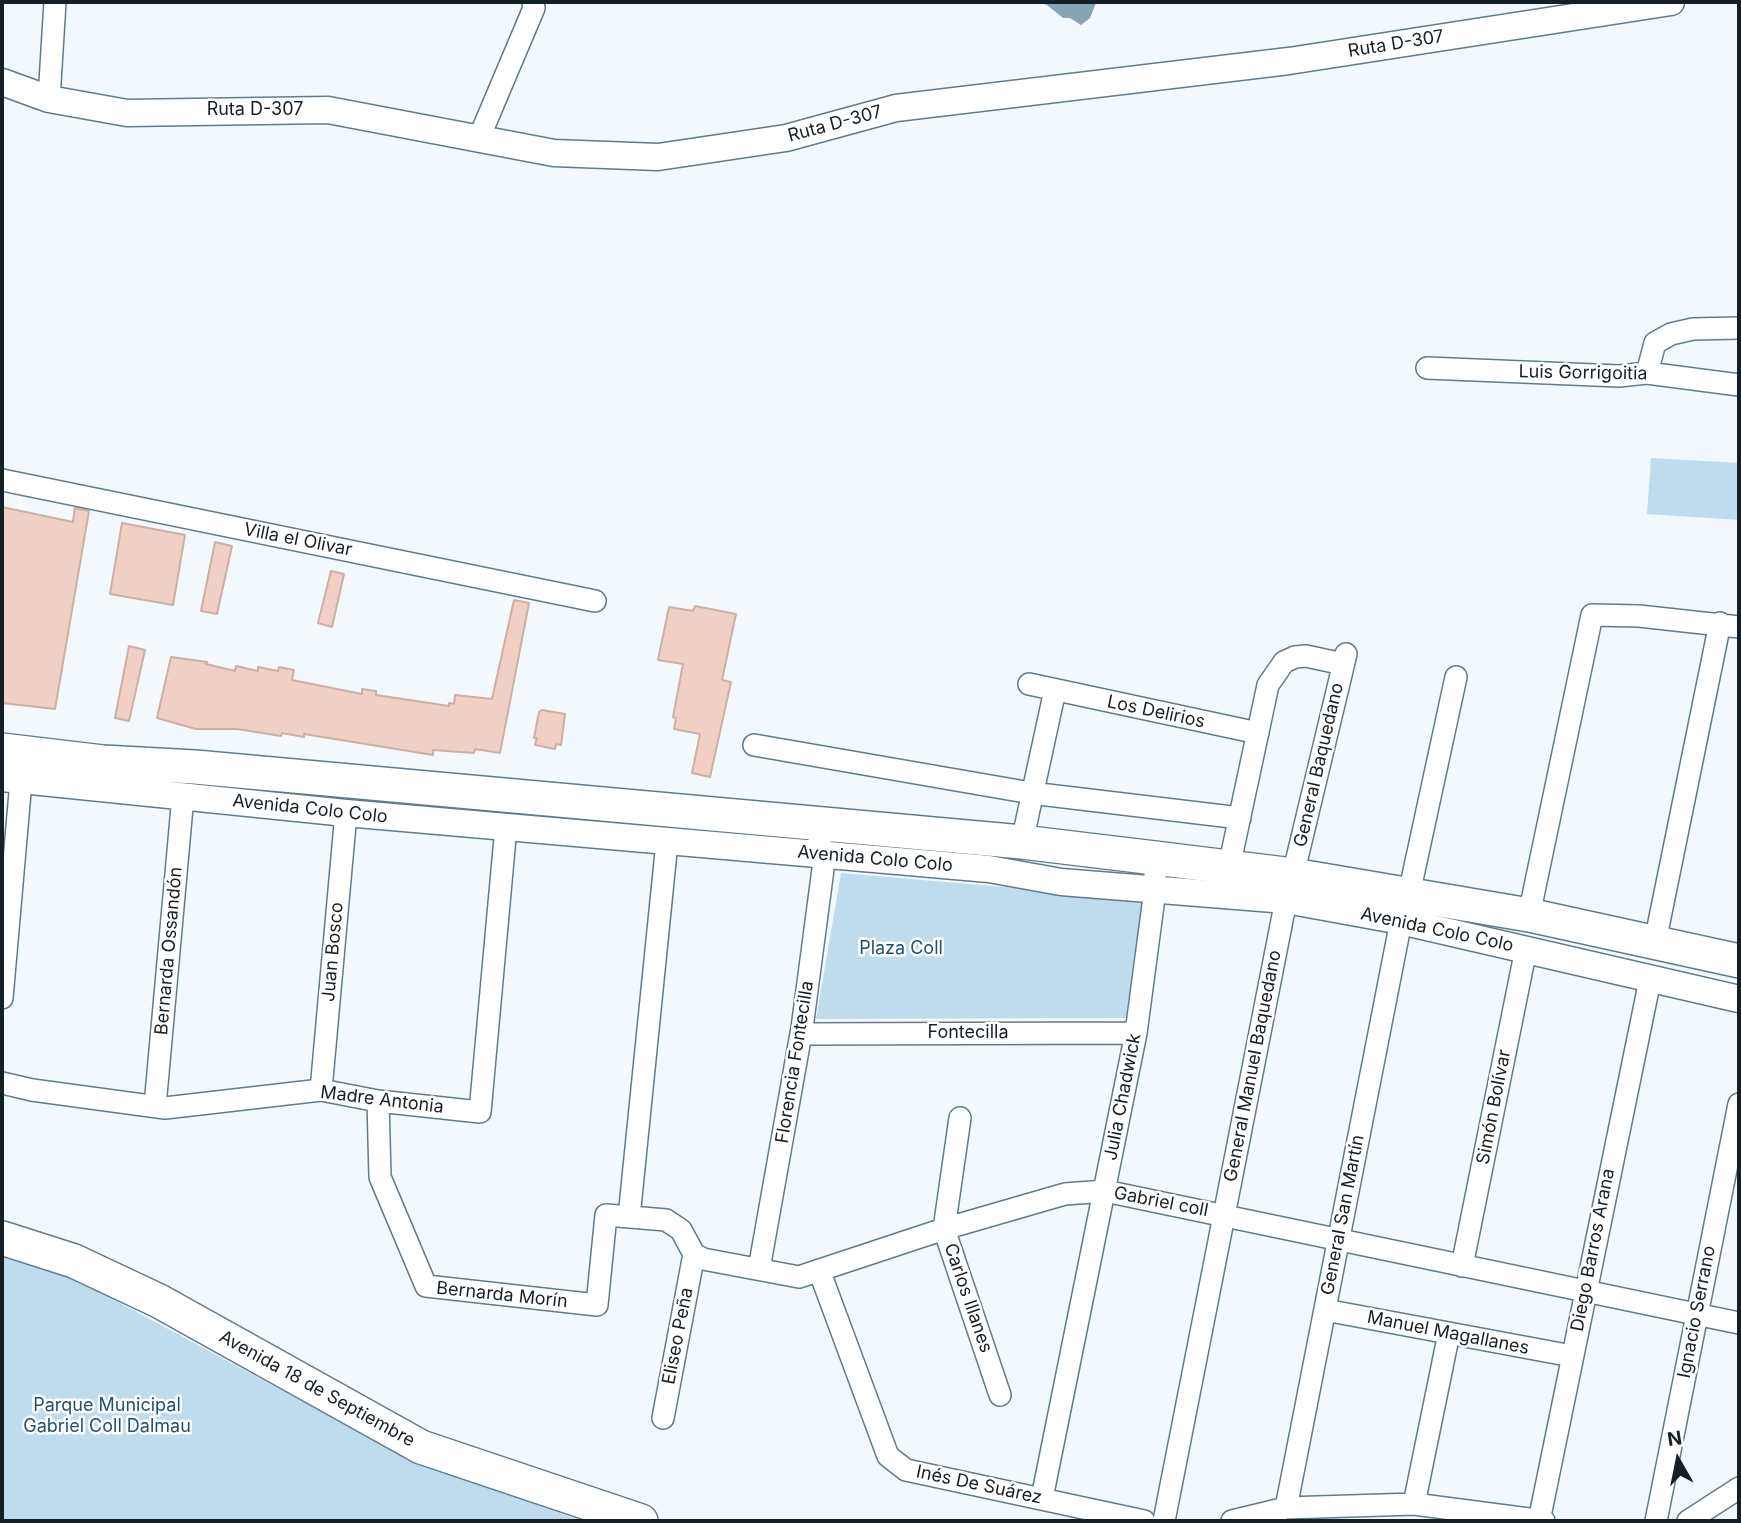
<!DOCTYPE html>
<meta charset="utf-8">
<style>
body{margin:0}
#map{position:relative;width:1741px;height:1523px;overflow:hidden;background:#f2f8fb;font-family:Inter,sans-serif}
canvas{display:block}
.frame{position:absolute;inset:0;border:4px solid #152026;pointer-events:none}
.north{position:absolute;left:1643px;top:1425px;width:70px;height:70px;-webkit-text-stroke:5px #fff;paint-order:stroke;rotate:351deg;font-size:19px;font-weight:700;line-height:28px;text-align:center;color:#152026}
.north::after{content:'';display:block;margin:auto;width:24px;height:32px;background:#152026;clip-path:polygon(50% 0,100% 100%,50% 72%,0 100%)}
</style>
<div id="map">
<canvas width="1741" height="1523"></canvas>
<div class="frame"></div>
<div class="north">N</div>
</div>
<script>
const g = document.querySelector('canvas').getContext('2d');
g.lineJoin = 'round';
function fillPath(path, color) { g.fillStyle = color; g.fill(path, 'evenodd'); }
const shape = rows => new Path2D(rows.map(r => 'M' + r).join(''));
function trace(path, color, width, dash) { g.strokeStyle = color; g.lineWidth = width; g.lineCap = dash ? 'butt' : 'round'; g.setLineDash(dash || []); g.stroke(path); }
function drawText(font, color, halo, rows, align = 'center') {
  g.font = font + ' Inter,sans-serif'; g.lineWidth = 5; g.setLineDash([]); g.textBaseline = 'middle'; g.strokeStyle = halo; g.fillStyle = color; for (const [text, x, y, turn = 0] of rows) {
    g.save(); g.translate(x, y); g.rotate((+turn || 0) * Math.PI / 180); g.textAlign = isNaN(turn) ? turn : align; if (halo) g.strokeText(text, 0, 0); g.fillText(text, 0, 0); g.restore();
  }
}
fillPath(shape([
 [1651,458,1739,463,1739,520,1647,514],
 [841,873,1144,899,1127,1018,816,1019],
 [2,1255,68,1275,415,1462,582,1521,2,1521]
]), '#bfdcee');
fillPath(shape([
 [1038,2,1096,2,1096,3,1090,18,1081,25,1070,18,1063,18,1047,5]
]), '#87a4b6');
const building = shape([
 [2,507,73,522,75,508,89,511,55,709,2,703,2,507],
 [122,523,185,535,173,605,110,594,122,523],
 [215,542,232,546,217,614,201,611,215,542],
 [331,571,344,574,332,627,318,623,331,571],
 [514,600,529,603,500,753,475,749,474,753,433,750,433,755,304,734,304,737,282,733,281,736,237,729,196,729,157,718,171,657,207,662,206,664,235,671,236,666,258,671,258,667,278,671,279,667,294,670,292,680,362,694,362,689,376,691,376,695,449,706,449,703,454,704,455,695,492,699,514,600],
 [695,606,736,614,722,680,731,682,710,777,692,773,700,734,674,729,676,718,673,717,683,664,658,660,669,607,693,611,695,606],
 [129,646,145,650,129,721,115,718,129,646],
 [542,710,565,714,561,745,556,744,555,749,535,745,537,738,534,738,539,712,542,710]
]);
fillPath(building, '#f0d0c5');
trace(building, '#ceafa4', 2);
const minor = shape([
 [49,99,55,2],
 [479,138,534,8,533,2],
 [1427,368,1619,376,1647,373,1739,385],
 [1647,373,1655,343,1671,334,1693,329,1739,328],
 [2,480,595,601],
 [1029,684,1258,733],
 [754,745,1031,793,1240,818],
 [1022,842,1055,690],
 [1229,867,1268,685,1284,662,1295,657,1306,656,1343,664],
 [1293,875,1346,654],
 [1409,894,1456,677],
 [1529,915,1592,615,1639,616,1739,627],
 [1655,942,1720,623],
 [2,998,21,781],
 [801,1034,1136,1033],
 [2,1083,32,1090,165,1108,321,1090,378,1101,480,1112,506,827],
 [321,1090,346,813],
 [378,1101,380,1177,426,1286,597,1305,606,1215,666,1220,681,1230,694,1254,703,1259,799,1277,944,1229,1065,1194,1105,1191,1739,1323],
 [155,1106,183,796],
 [960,1118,944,1229,1000,1395],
 [629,1217,667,842],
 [1462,1266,1526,949],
 [759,1269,802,1028,825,854,819,841],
 [819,1270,888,1456,906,1470,1144,1521],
 [1325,1310,1572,1356],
 [663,1418,694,1254],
 [1042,1498,1136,1033,1155,890,1155,858],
 [1414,1504,1449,1333],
 [1286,1508,1401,921],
 [1164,1521,1286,900],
 [1232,1521,1286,1508,1414,1504,1544,1521],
 [1539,1521,1650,980],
 [1656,1521,1739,1104],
 [1688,1521,1739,1488]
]);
const tertiary = shape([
 [2,82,49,99,127,113,328,110,554,153,658,157,786,138,896,108,1289,61,1671,2],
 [2,778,346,813,989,869,1061,882,1286,900,1401,921,1739,999]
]);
const primary = shape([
 [2,750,103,762,195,767,1022,842,1155,858,1293,875,1529,915,1739,961],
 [2,1238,74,1261,159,1301,421,1447,641,1521]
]);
trace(minor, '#617b8b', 24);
trace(tertiary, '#617b8b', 29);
trace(primary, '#617b8b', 36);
trace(minor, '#fff', 21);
trace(tertiary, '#fff', 26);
trace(primary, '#fff', 33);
drawText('18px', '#152026', '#fff', [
 ["Ruta D-307",1396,44,-9],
 ["Ruta D-307",255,110],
 ["Ruta D-307",835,124,-15],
 ["Luis Gorrigoitia",1583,373,1],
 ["Villa el Olivar",298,540,11],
 ["Los Delirios",1156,712,12],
 ["General Baquedano",1319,765,-77],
 ["Avenida Colo Colo",310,809,6],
 ["Avenida Colo Colo",875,859,5],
 ["Avenida Colo Colo",1437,930,12],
 ["Bernarda Ossandón",169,951,-85],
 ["Juan Bosco",333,952,-85],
 ["Fontecilla",968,1033],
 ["Florencia Fontecilla",795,1062,-81],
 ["General Manuel Baquedano",1253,1066,-79],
 ["Julia Chadwick",1123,1097,-79],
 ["Madre Antonia",382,1100,7],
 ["Simón Bolívar",1494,1107,-79],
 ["Gabriel coll",1161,1202,11],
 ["General San Martín",1343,1215,-79],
 ["Diego Barros Arana",1593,1250,-79],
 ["Bernarda Morín",502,1295,6],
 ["Carlos Illanes",968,1298,71],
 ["Ignacio Serrano",1697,1312,-79],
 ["Manuel Magallanes",1448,1333,11],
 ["Eliseo Peña",678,1336,-79],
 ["Avenida 18 de Septiembre",317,1389,29],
 ["Inés De Suárez",979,1485,12]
]);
drawText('18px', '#1d526e', '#fff', [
 ["Plaza Coll",901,949],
 ["Parque Municipal",107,1406],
 ["Gabriel Coll Dalmau",107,1427]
]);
</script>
